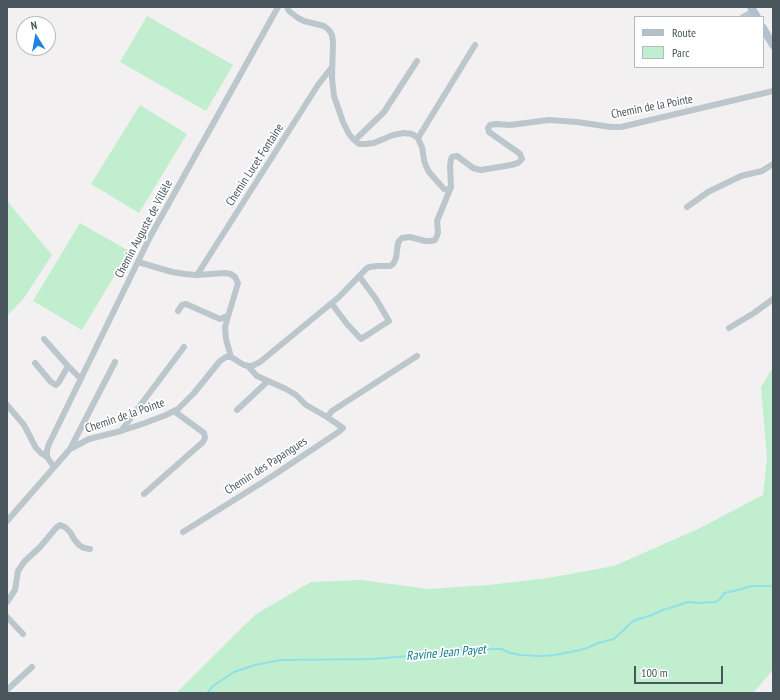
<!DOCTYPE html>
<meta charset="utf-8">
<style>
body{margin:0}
#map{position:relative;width:780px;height:700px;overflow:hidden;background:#f3f0f1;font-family:"PT Sans Narrow",sans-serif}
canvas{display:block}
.frame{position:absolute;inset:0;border:8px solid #49565e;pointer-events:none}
.legend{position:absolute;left:634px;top:16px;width:130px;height:52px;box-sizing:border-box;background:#fff;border:1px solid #b6bbbf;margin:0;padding:5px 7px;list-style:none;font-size:12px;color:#49565e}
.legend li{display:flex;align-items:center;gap:8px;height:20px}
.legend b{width:20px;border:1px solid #b6bbbf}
.north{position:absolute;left:16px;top:16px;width:40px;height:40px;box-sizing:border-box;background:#fff;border:1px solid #b6bbbf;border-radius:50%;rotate:349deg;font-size:11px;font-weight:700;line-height:16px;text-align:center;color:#49565e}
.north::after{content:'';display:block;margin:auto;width:14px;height:18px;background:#1e85df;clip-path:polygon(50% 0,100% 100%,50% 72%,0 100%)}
.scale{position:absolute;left:634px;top:666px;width:89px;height:18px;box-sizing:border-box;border:2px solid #49565e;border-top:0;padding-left:5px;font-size:12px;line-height:14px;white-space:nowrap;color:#49565e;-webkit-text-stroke:3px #fff;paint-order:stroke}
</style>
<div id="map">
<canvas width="780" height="700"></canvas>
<div class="frame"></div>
<ul class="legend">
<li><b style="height:5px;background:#b1c2ce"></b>Route</li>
<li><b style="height:11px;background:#c1eece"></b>Parc</li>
</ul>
<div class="north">N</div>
<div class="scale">100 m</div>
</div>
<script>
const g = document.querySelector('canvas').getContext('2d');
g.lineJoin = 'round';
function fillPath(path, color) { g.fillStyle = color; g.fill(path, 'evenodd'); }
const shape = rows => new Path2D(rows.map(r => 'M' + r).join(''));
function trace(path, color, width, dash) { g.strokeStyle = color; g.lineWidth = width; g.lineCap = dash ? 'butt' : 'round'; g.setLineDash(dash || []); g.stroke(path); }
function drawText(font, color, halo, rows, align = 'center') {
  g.font = font + ' "PT Sans Narrow",sans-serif'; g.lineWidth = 3.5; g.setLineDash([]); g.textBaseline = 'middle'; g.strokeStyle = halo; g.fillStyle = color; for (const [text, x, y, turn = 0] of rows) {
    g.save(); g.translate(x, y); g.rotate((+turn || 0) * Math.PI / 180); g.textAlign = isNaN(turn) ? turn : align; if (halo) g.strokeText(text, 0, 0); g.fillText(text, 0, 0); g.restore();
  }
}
fillPath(shape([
 [147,16,233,65,206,111,120,62],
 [140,105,187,134,139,213,91,184],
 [7,201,52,255,24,298,7,316],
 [80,223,129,251,82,330,33,301],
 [773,367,773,670,753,693,176,693,256,614,311,582,361,580,428,589,488,585,548,578,614,566,698,529,763,495,767,458,761,387]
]), '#c1eece');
trace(shape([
 [207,693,213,686,234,672,255,665,281,660,374,659,431,654,466,649,501,649,511,653,520,655,541,656,555,655,580,650,587,648,598,643,614,639,632,622,636,620,652,615,663,610,688,602,699,603,716,602,721,598,724,593,734,591,752,586,773,586]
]), '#8fe0ea', 2);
trace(shape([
 [287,7,289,11,298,18,304,21,324,26,329,30,332,35,333,42,332,78,334,96,343,122,349,134,353,139,359,144,366,144,374,143,393,135,404,133,412,134,418,138,420,143,422,147,424,160,426,166,429,172,444,189,447,190,451,187],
 [743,17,754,11],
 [418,138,475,45],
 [355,140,384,112,417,61],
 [687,207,708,192,741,176,762,171,773,164],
 [138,262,172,272,185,274,197,275,225,273,231,274,235,277,238,283,225,327,226,339,231,357],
 [197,275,318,85,332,67],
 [332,304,347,324,361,339,389,321,376,299,359,276],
 [178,311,182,305,186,304,220,319,227,316],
 [729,328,754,313,773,299],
 [44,339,68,366,81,379],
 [35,363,51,382,56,385,59,382,68,366],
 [7,405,24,425,36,448,41,453,47,457],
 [237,410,268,381],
 [327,417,332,411,417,356],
 [121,431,184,347],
 [70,449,115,362],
 [54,467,47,457,47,450,49,444,150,237,278,7],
 [144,494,203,442,205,438,204,433,174,411],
 [7,521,70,449,89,439,121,431,145,423,166,415,178,409,194,393,220,361,226,357,231,357,244,365,248,366,252,366,260,362,339,297,366,269,369,267,377,266,390,266,393,264,396,258,398,243,400,240,402,238,410,237,425,241,431,241,435,240,437,236,438,232,437,221,451,187,450,166,451,159,452,157,456,156,457,156,473,168,481,170,511,165,518,163,522,159,520,154,516,151,489,132,488,128,490,125,496,124,510,125,549,120,577,122,611,127,621,127,773,91],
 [183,532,274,475,340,431,343,428,327,417,306,405,296,395,286,389,257,376,248,366],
 [7,602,15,590,18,571,24,562,40,547,56,528,60,525,65,527,70,532,74,539,79,545,84,548,90,549],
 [7,617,23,634],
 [7,690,32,667]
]), '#bcc6cd', 6);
trace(shape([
 [751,7,757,17],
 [763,28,773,45]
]), '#b1c2ce', 8);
drawText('12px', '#49565e', '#fff', [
 ["Chemin de la Pointe",652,107,-11],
 ["Chemin Lucet Fontaine",255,165,-57],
 ["Chemin Auguste de Villèle",144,229,-62],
 ["Chemin de la Pointe",125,416,-19],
 ["Chemin des Papangues",266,466,-33]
]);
drawText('italic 13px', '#107d8b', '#fff', [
 ["Ravine Jean Payet",446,653,-5]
]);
</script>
